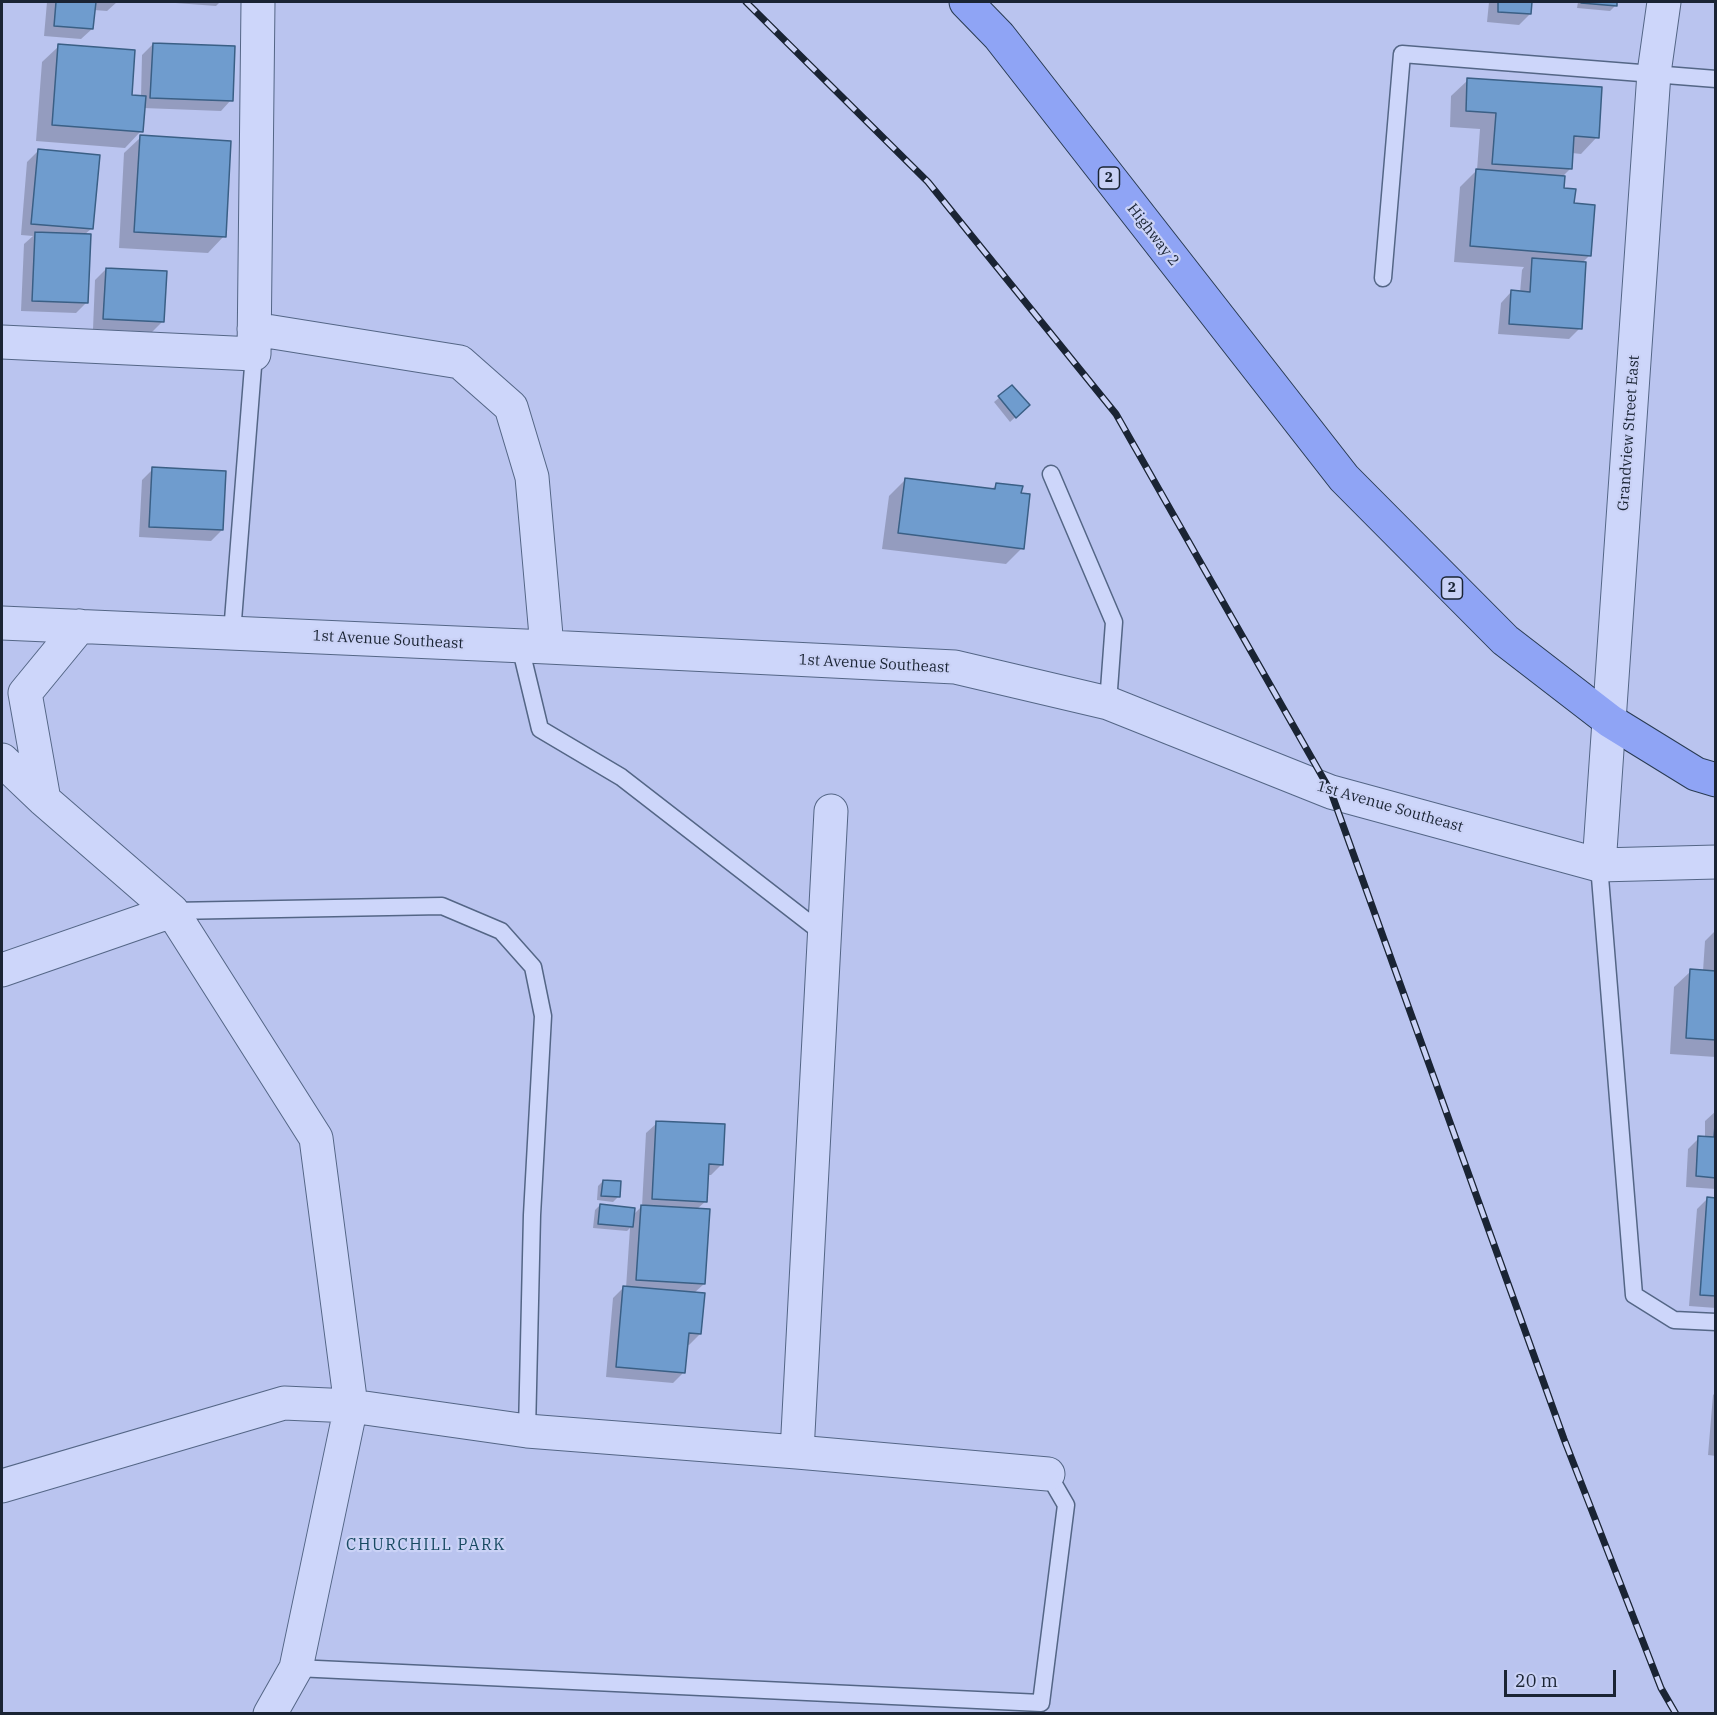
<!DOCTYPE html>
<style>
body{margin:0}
#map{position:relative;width:1717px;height:1715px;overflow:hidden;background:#bac4ef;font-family:"IBM Plex Serif",serif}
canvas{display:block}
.frame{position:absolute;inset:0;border:3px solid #1a2434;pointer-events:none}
.scale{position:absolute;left:1504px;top:1670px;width:112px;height:27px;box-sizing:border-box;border:3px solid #1a2434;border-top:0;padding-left:8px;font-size:18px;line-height:21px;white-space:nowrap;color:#1a2434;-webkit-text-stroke:4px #cad2f6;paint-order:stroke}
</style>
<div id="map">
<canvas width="1717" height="1715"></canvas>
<div class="frame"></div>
<div class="scale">20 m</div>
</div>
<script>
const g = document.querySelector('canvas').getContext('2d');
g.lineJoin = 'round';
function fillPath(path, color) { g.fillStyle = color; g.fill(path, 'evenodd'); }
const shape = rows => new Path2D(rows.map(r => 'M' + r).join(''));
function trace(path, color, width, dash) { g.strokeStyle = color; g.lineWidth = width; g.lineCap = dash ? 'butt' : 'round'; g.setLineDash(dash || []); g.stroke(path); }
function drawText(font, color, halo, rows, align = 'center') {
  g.font = font + ' "IBM Plex Serif",serif'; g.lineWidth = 4.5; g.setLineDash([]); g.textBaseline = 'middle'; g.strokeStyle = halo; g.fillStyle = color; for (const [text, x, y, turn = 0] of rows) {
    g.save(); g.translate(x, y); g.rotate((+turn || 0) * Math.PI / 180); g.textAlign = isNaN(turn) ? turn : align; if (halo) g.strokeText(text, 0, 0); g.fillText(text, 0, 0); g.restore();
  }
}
fillPath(shape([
 [47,2,117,2,107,11,94,10,92,29,81,39,44,36],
 [162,2,220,2,216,6],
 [1489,2,1531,2,1530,14,1519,25,1487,22],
 [1578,2,1616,2,1615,6,1610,11,1577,8],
 [153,44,231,100,221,111,143,108,141,131,125,148,36,141,42,62,59,46,131,96,141,97,142,55],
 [1468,80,1597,137,1581,154,1572,153,1571,168,1561,178,1562,190,1572,204,1590,255,1582,263,1580,328,1569,339,1498,334,1501,303,1511,292,1520,293,1522,270,1524,267,1454,262,1460,187,1477,170,1480,129,1450,127,1451,96],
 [141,137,224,236,208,253,119,248,124,153],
 [38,151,91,229,84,235,87,302,76,313,21,311,24,244,33,236,21,235,27,162],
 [106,269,163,321,152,332,93,329,95,280],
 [1012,387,1023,410,1010,422,994,402],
 [153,469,222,530,211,541,139,537,142,480],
 [905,480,991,490,996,485,1022,548,1006,564,882,549,889,496],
 [1716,930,1716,1057,1670,1054,1674,987,1691,971,1703,971,1705,941],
 [1716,1111,1716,1189,1686,1187,1688,1149,1699,1138,1705,1138,1705,1121],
 [657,1123,722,1164,711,1175,707,1175,706,1201,697,1209,704,1284,694,1293,700,1334,689,1345,686,1344,684,1372,673,1383,606,1377,613,1298,624,1287,626,1288,630,1228,627,1231,593,1228,595,1210,600,1205,633,1215,642,1206,646,1133],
 [603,1181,618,1197,613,1202,597,1200,598,1186],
 [1708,1198,1716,1199,1716,1308,1689,1306,1697,1209],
 [1716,1392,1716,1456,1708,1455,1713,1395]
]), '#0003');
const building = shape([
 [56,2,96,2,93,29,54,26,56,2],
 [1498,2,1532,2,1531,14,1498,12,1498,2],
 [1581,2,1617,2,1617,6,1581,3,1581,2],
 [153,43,235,46,233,101,150,98,153,43],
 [58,44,135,50,132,95,146,96,143,132,52,125,58,44],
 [1467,78,1602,87,1599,138,1574,136,1572,169,1492,164,1496,113,1466,111,1467,78],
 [140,135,231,141,226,237,134,232,140,135],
 [38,149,100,155,93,229,31,224,38,149],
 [1476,169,1565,176,1564,188,1576,189,1574,203,1595,205,1591,256,1470,246,1476,169],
 [35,232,91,234,88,303,32,301,35,232],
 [1532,258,1586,262,1582,329,1509,324,1511,290,1530,292,1532,258],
 [106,268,167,271,164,322,103,319,106,268],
 [1012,385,1030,405,1016,418,998,396,1012,385],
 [152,467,226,471,223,530,149,527,152,467],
 [905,478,995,489,996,483,1023,486,1021,493,1030,494,1024,549,898,533,905,478],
 [1690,969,1716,971,1716,1040,1686,1038,1690,969],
 [1716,1113,1716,1178,1696,1176,1698,1136,1714,1137,1716,1113],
 [656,1121,725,1124,723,1165,709,1164,707,1202,652,1199,656,1121],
 [603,1180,621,1181,620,1197,601,1196,603,1180],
 [1707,1197,1716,1198,1716,1296,1700,1295,1707,1197],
 [600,1204,635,1208,633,1227,598,1224,600,1204],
 [641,1205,710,1209,705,1284,636,1280,641,1205],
 [623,1286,705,1293,701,1334,689,1333,685,1373,616,1367,623,1286]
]);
fillPath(building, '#6f9cce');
trace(building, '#3a5f85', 1.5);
const service = shape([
 [1383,278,1402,54,1716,79],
 [1051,474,1114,622,1108,703],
 [232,633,254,354],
 [520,646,540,729,621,777,825,935],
 [1599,865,1634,1295,1674,1320,1716,1322],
 [172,911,442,906,501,931,533,967,543,1016,532,1215,527,1431],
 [296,1668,1041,1703,1066,1505,1048,1474]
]);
const minor = shape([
 [254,329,460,362,511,407,532,477,547,647],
 [2,342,254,354,258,2],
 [2,623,547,647,955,667,1108,703,1331,792,1599,865,1716,862],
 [2,760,44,800,172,911,316,1138,351,1406,296,1668,270,1714],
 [44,800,25,693,80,626],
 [1599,865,1654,73,1664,2],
 [2,970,172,911],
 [797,1452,831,811],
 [2,1486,284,1403,351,1406,527,1431,797,1452,1048,1474]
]);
const primary = shape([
 [966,2,999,36,1344,478,1505,640,1610,721,1696,774,1716,780]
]);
trace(service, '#546686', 19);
trace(minor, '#546686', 35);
trace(primary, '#293b53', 35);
trace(service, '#cdd6fa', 16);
trace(minor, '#cdd6fa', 33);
trace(primary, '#8fa4f5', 33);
const rail = shape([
 [746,2,928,182,1116,414,1331,792,1564,1439,1661,1688,1676,1714]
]);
trace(rail, '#1a2434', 7);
trace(rail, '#cad2f6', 4.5, [14]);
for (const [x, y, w] of [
 [1109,178,21],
 [1452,588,21]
]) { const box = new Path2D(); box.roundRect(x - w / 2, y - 11, w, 22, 4.5); g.fillStyle = '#cad2f6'; g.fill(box); trace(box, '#1a2434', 1.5); }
drawText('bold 14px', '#1a2434', null, [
 ["2",1109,178],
 ["2",1452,588]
]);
drawText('15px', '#1a2434', '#cad2f6', [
 ["Highway 2",1153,235,52],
 ["Grandview Street East",1629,433,-86],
 ["1st Avenue Southeast",388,640,3],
 ["1st Avenue Southeast",874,664,3],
 ["1st Avenue Southeast",1390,807,16]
]);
g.letterSpacing = '1.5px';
drawText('16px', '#184a62', '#cad2f6', [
 ["CHURCHILL PARK",426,1545]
]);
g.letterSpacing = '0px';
</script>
